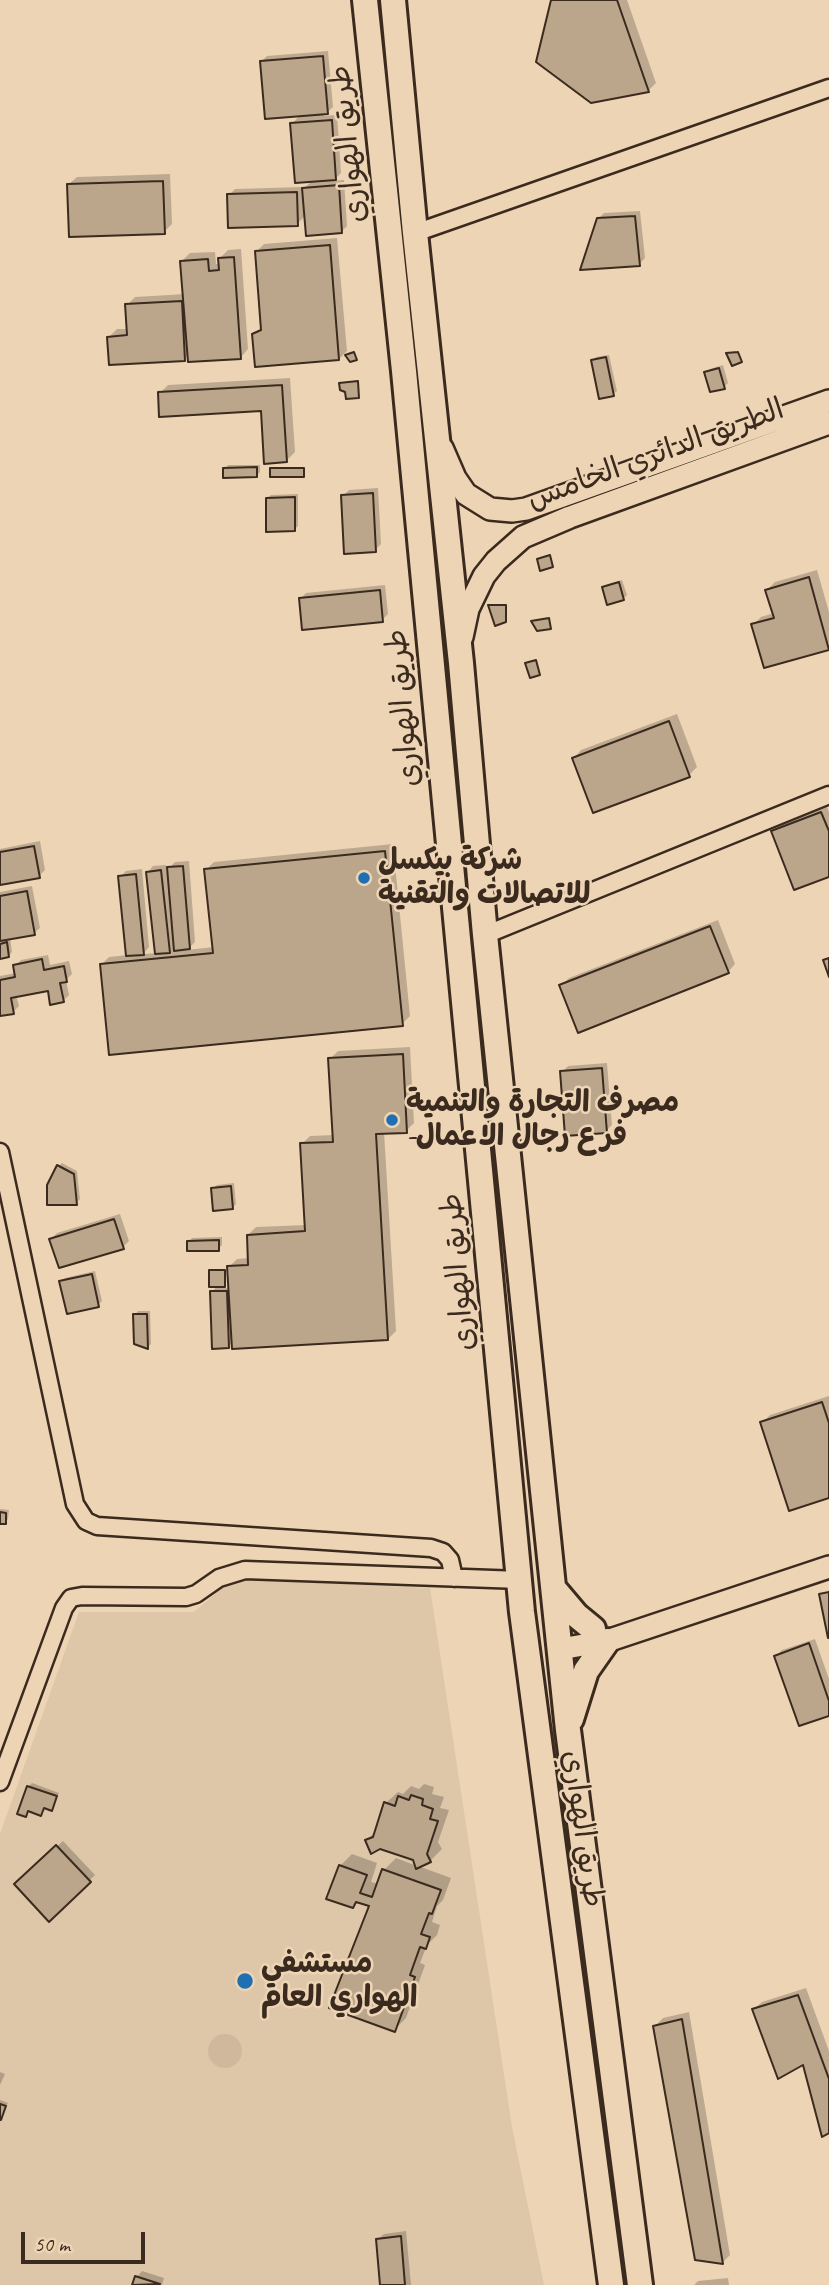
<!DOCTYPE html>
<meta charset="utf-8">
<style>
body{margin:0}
#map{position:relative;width:829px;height:2285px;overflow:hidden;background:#edd4b5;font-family:Caveat,sans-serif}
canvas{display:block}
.scale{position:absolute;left:21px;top:2232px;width:124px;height:32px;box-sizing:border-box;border:4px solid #3b2a1e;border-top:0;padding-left:9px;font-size:21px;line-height:24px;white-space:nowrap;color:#3b2a1e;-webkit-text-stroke:5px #edd4b5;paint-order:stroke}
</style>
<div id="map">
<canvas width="829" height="2285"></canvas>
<div class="scale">50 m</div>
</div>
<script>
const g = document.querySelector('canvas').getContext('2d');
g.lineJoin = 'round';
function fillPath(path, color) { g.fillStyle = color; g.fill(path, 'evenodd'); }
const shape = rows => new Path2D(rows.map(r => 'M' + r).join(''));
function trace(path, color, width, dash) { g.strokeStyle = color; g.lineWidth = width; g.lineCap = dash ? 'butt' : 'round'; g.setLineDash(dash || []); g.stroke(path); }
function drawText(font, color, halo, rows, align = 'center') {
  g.font = font + ' Caveat,"Playpen Sans Arabic",sans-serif'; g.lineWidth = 5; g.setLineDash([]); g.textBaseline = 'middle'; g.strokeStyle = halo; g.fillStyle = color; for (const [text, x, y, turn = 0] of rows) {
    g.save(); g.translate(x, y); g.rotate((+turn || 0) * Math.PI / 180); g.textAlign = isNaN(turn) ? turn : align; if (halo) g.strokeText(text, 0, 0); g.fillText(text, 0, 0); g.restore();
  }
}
fillPath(shape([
 [233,1579,430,1588,512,2127,544,2285,0,2285,0,1834,79,1612,194,1612]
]), '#dec6a8');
fillPath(shape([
 '208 2051a17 17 0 1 1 34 0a17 17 0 1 1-34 0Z'
]), '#d0b89c');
fillPath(shape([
 [553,0,627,0,656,83,648,91],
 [328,51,333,107,323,116,337,115,341,173,333,181,344,180,347,226,341,232,306,215,297,224,229,195,235,189,302,187,302,190,313,180,292,124,301,114,261,62,267,56],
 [170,174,172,224,164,232,69,184,77,177],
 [640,211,645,258,639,264,598,219,604,213],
 [337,238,347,351,339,359,254,335,263,326,256,252,264,244],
 [241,249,248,349,241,357,189,354,185,359,109,337,117,329,128,329,127,305,135,297,185,294,182,261,190,253,215,252,216,264,220,264,220,258,228,250],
 [609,355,617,391,613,394,593,361,596,357],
 [723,365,728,383,724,387,706,372,710,369],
 [290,378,295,452,287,460,263,409,160,393,168,385],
 [228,465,260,465,260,472,256,476,225,469],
 [378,488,381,544,375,550,343,496,349,490],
 [298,494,298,526,294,530,267,498,271,495],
 [817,570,829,612,829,648,765,666,753,625,761,617,774,613,767,590,775,582],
 [622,580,627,595,623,599,604,587,608,584],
 [385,585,388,614,382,620,300,599,306,593],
 [677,714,697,767,689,775,574,758,581,750],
 [827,807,829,812,829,875,773,832,779,826],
 [40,841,45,870,39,876,0,883,0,849],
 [393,844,410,1016,402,1024,101,965,109,957,128,955,120,877,126,871,142,869,149,947,143,954,157,953,148,872,153,866,166,865,167,870,175,862,189,861,195,942,187,950,214,947,206,870,214,862],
 [32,886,40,928,34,933,10,938,12,952,9,955,0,957,0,892],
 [718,920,735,964,728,972,561,986,569,978],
 [48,955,50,965,69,961,72,974,66,980,69,995,63,1001,49,989,16,995,19,1006,13,1012,0,1015,0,976,16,973,15,966,21,960],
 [410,1047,414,1123,406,1131,384,1132,396,1331,388,1339,233,1342,228,1346,212,1292,218,1285,210,1271,225,1269,226,1284,222,1288,230,1288,229,1267,237,1259,250,1258,248,1235,256,1227,307,1225,302,1144,310,1136,334,1135,330,1059,338,1051],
 [607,1063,612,1125,606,1131,562,1072,568,1066],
 [62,1163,77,1171,80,1199,76,1203,59,1166],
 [234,1183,236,1204,233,1207,213,1188,217,1185],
 [120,1214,129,1241,123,1247,51,1239,57,1233],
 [222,1237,222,1245,218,1249,189,1242,192,1238],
 [95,1271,102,1301,98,1305,61,1282,65,1278],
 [138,1311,150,1311,151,1344,148,1347,135,1315],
 [829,1396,829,1496,762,1423,770,1415],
 [0,1494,0,1509,9,1510,8,1519,5,1522,0,1522],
 [815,1639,829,1679,829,1714,776,1656,782,1650],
 [32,1783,59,1793,51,1809,46,1807,41,1814,29,1811,25,1815,28,1787],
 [424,1784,434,1787,432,1794,444,1797,440,1808,449,1810,438,1842,442,1849,430,1861,418,1866,451,1878,443,1900,437,1906,432,1922,440,1925,437,1935,427,1945,420,1963,425,1965,406,2018,394,2030,371,1905,359,1901,353,1906,340,1866,352,1854,377,1863,371,1882,379,1884,384,1870,396,1858,417,1866,414,1859,367,1840,377,1830,386,1803,398,1792,403,1794,411,1786,419,1789],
 [63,1841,95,1875,49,1919,16,1884],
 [806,1988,829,2051,829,2131,804,2062,754,2009,762,2002],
 [689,2012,730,2255,722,2263,655,2026,663,2018],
 [0,2072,5,2074,0,2085],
 [0,2100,8,2103,0,2118],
 [406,2231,411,2285,382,2285,378,2239,384,2234],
 [142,2271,164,2278,162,2285,134,2285,137,2277],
 [728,2278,729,2285,694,2285,698,2281]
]), '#0003');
const building = shape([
 [551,0,617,0,649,92,591,103,536,62,551,0],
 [323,56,328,114,265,119,260,61,323,56],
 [332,120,336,180,295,183,290,123,332,120],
 [163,181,165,234,69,237,67,184,163,181],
 [339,185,342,233,306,236,302,188,339,185],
 [297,192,298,226,228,228,227,194,297,192],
 [635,216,640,266,580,270,597,218,635,216],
 [330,245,339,360,255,367,252,334,261,330,255,251,330,245],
 [234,257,241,359,188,362,180,261,208,259,209,271,219,270,218,258,234,257],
 [182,301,185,361,109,365,107,337,127,335,125,304,182,301],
 [354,352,357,360,350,362,345,355,354,352],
 [738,352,742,362,732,366,726,353,738,352],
 [606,357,614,396,599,399,591,360,606,357],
 [719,368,725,389,710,392,704,372,719,368],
 [358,381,359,398,346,399,345,392,340,390,339,383,358,381],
 [282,385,287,462,264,464,261,411,159,417,158,392,282,385],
 [257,467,257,477,223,478,223,468,257,467],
 [270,468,304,468,304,477,270,477,270,468],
 [373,493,376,552,344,554,341,495,373,493],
 [295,497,295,531,266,532,266,498,295,497],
 [550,555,553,567,540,571,537,559,550,555],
 [809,577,829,650,764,668,751,624,774,618,765,590,809,577],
 [619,582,624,600,607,605,602,587,619,582],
 [380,590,383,622,302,630,299,598,380,590],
 [488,605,506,605,506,622,495,626,488,605],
 [549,618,551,629,537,631,531,621,549,618],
 [536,660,540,675,530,678,525,663,536,660],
 [669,721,690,777,593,813,572,758,669,721],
 [821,812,829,831,829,877,794,890,771,831,821,812],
 [34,846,40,878,0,885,0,852,34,846],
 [385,851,403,1026,109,1055,100,964,213,953,204,869,385,851],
 [183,866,190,949,174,951,167,867,183,866],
 [161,870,170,953,155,954,146,872,161,870],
 [136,874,144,955,126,956,118,876,136,874],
 [27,891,35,935,0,941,0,896,27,891],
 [710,926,729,973,578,1033,559,985,710,926],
 [7,942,9,957,0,959,0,944,7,942],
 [829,958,829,977,823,960,829,958],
 [42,959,44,970,64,966,67,982,60,983,64,1002,50,1005,48,991,11,998,14,1014,0,1016,0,980,15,977,13,965,42,959],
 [403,1054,407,1133,376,1134,388,1340,232,1349,227,1266,248,1265,247,1235,305,1231,300,1143,333,1142,328,1058,403,1054],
 [602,1068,607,1133,565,1136,560,1071,602,1068],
 [57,1165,74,1174,77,1205,47,1205,47,1185,57,1165],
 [231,1186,233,1209,213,1211,211,1188,231,1186],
 [114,1219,124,1249,59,1268,49,1239,114,1219],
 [219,1240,219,1251,187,1251,187,1241,219,1240],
 [209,1270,225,1270,225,1287,209,1287,209,1270],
 [92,1274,99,1307,67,1314,59,1281,92,1274],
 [210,1291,227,1291,229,1348,212,1349,210,1291],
 [133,1314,147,1314,148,1349,134,1344,133,1314],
 [822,1402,829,1423,829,1498,789,1511,760,1422,822,1402],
 [0,1512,6,1513,6,1524,0,1524,0,1512],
 [829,1592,829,1638,828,1638,819,1594,829,1592],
 [809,1643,829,1701,829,1716,799,1726,774,1656,809,1643],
 [27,1786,57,1796,52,1811,44,1808,41,1816,28,1811,26,1817,17,1814,27,1786],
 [411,1795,423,1799,422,1805,433,1809,430,1819,438,1821,427,1854,431,1862,416,1869,413,1860,380,1849,371,1854,365,1840,373,1837,384,1802,395,1806,398,1796,409,1800,411,1795],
 [56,1845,91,1882,49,1922,14,1884,56,1845],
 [339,1865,367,1875,360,1893,372,1897,382,1869,441,1890,432,1914,429,1913,421,1934,430,1937,426,1949,420,1947,410,1975,415,1977,395,2032,329,2008,369,1906,356,1902,353,1908,326,1899,339,1865],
 [798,1995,829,2079,829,2133,822,2137,803,2065,778,2079,752,2009,798,1995],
 [682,2019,723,2264,695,2260,653,2026,682,2019],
 [0,2104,6,2106,1,2120,0,2120,0,2104],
 [401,2236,405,2285,380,2285,376,2239,401,2236],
 [135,2276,160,2284,132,2285,135,2276]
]);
fillPath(building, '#bba58b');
trace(building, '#3b2a1e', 2);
const minor = shape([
 [415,233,829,88],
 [485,935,829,795],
 [0,1152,75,1504,86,1521,97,1526,431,1548,443,1552,450,1560,454,1578],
 [0,1782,64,1608,71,1598,82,1596,186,1597,196,1594,219,1578,245,1570,520,1580]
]);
const major = shape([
 [442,448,455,478,466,494,490,509,512,511,526,509,829,401],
 [462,637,468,609,484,576,496,561,523,537,570,517,829,423],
 [560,1649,607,1641,829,1567]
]);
const highway = shape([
 [365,0,404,371,522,1612,611,2285],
 [393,0,415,233,461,663,485,935,568,1730,640,2285],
 [554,1589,576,1615,593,1629],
 [571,1719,586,1671,607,1641]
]);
trace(minor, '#3b2a1e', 21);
trace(major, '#3b2a1e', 26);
trace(highway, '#3b2a1e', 30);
trace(minor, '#edd4b5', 16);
trace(major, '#edd4b5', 21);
trace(highway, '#edd4b5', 24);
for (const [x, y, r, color] of [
 [364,878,7,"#1f6fb2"],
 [392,1120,7,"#1f6fb2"],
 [245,1981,9,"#1f6fb2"]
]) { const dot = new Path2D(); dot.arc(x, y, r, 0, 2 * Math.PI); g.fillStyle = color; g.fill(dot); trace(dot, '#edd4b5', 2.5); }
drawText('30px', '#3b2a1e', '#edd4b5', [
 ["طريق الهواري",349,144,-96],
 ["الطريق الدائري الخامس",656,455,-20],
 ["طريق الهواري",404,708,-95],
 ["طريق الهواري",459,1272,-95],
 ["طريق الهواري",582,1829,82]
]);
drawText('bold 30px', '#3b2a1e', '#edd4b5', [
 ["شركة بيكسل",378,861],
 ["للاتصالات والتقنية",378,895],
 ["مصرف التجارة والتنمية",406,1103],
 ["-فرع رجال الاعمال",406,1137],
 ["مستشفي",261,1964],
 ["الهواري العام",261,1998]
], 'left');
</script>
